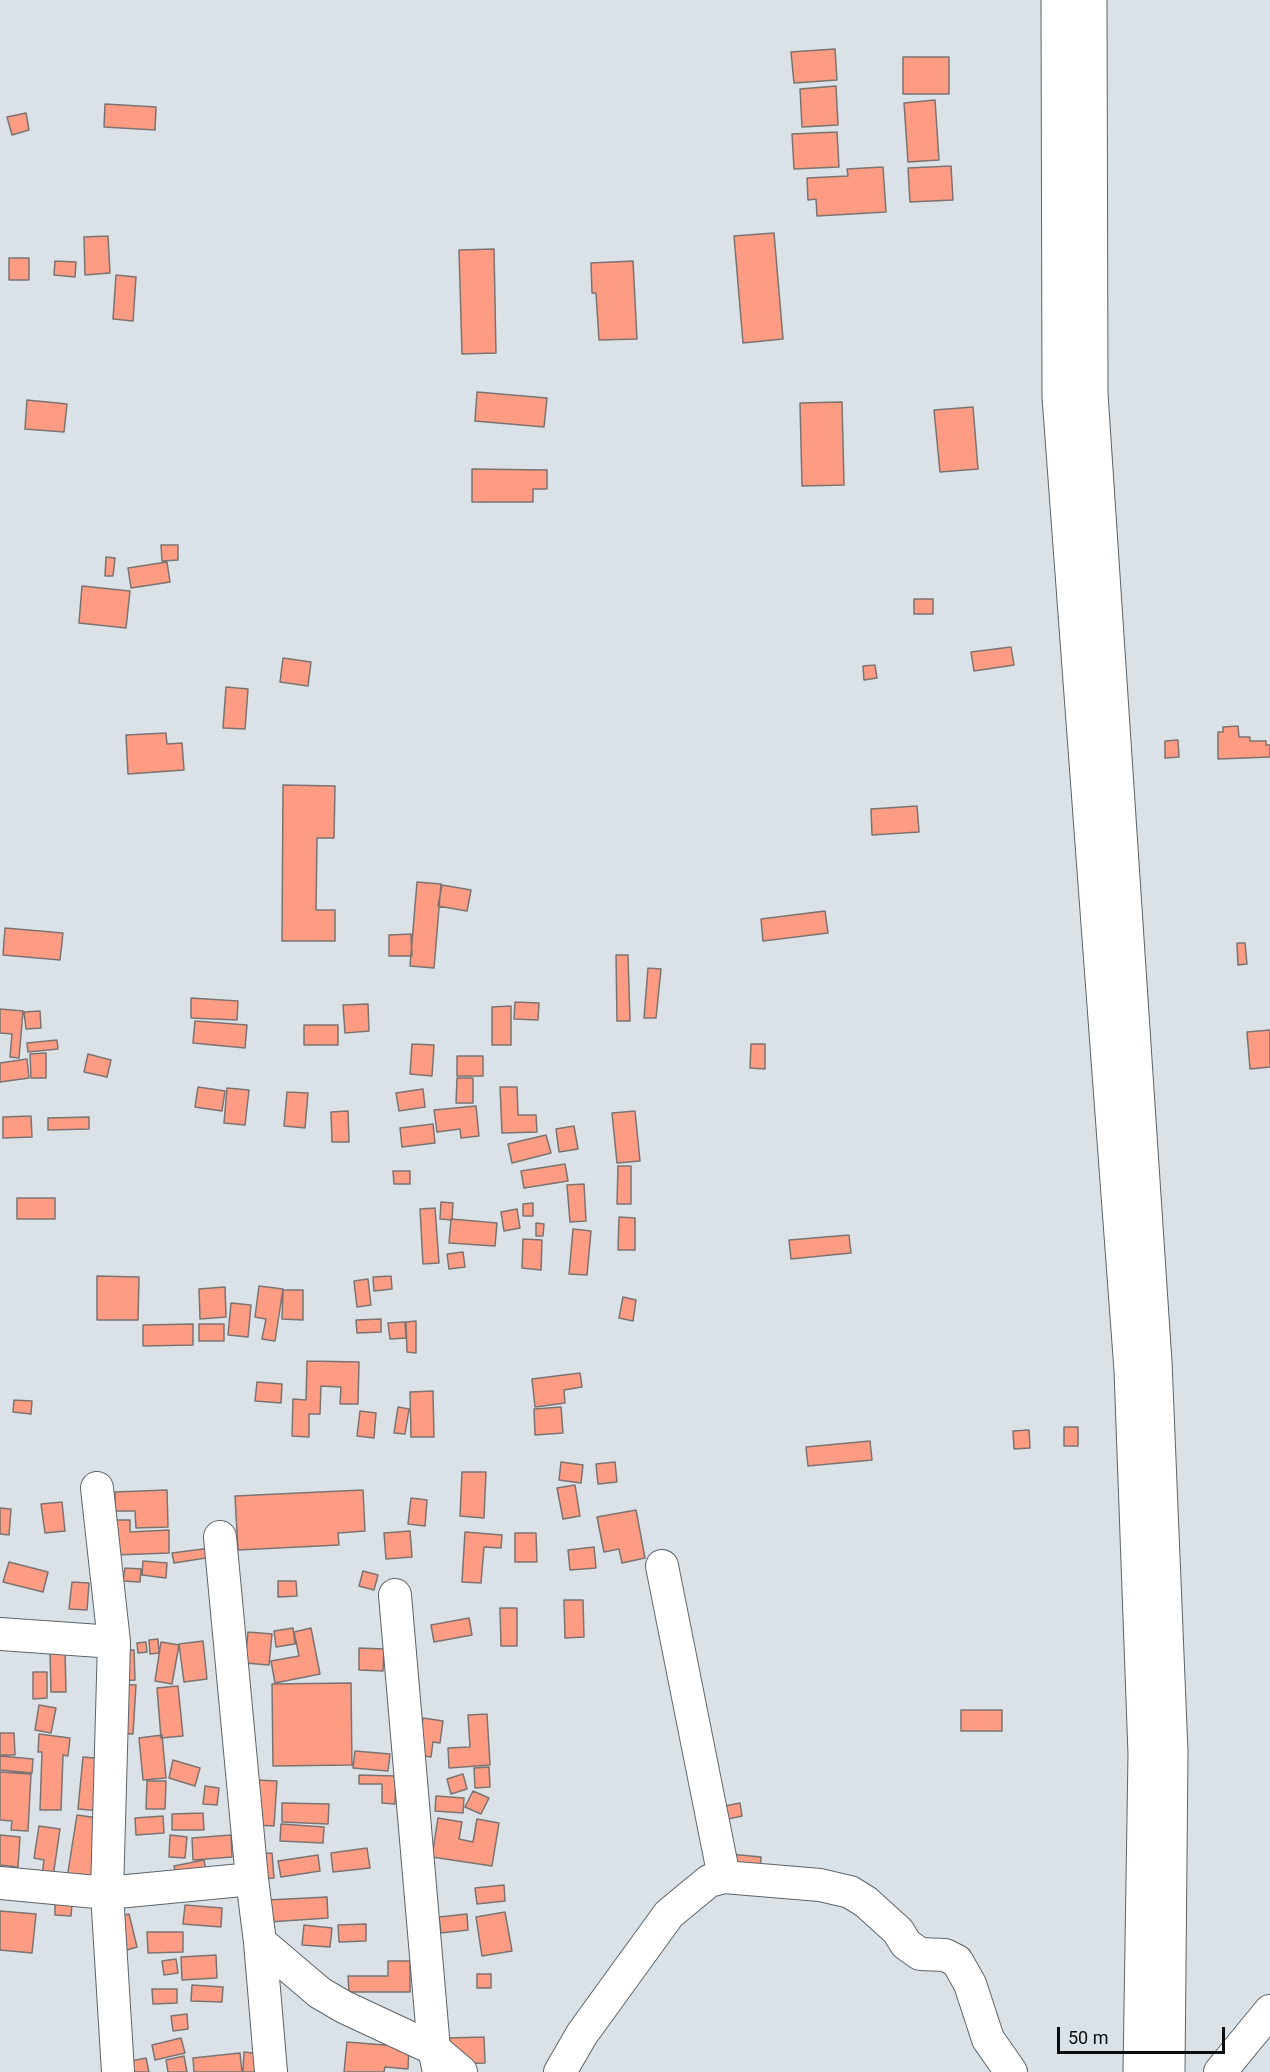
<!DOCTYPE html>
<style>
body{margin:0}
#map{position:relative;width:1270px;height:2072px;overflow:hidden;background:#dae2e8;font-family:Roboto,sans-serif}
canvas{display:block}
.scale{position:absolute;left:1057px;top:2027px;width:168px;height:27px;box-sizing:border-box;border:3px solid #0a0c0e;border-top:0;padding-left:8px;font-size:18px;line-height:21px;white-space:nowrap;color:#0a0c0e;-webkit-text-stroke:4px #dae2e8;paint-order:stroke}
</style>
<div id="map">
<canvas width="1270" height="2072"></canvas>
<div class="scale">50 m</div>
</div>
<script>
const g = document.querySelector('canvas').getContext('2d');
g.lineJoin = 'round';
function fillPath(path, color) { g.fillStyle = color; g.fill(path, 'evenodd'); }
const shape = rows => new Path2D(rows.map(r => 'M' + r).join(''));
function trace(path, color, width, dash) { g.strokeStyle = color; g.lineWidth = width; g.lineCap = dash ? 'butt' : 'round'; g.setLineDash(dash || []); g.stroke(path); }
const building = shape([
 [835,49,837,80,794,83,791,52,835,49],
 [903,57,949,57,949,94,903,94,903,57],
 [836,86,838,125,802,127,800,89,836,86],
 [935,100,939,160,908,162,904,103,935,100],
 [105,104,156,107,155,130,104,127,105,104],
 [26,113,29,130,12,135,7,117,26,113],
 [837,132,839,167,794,169,792,134,837,132],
 [951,166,953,200,910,202,908,168,951,166],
 [883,167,886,212,817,216,816,199,808,200,807,178,848,176,847,169,883,167],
 [774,233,783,339,743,343,734,236,774,233],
 [108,236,110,273,85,275,84,237,108,236],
 [494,249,496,353,462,354,459,250,494,249],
 [9,258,29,258,29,280,9,280,9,258],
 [55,261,76,262,75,277,54,275,55,261],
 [633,261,637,339,599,340,596,293,592,293,591,263,633,261],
 [116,275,136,277,133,321,113,319,116,275],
 [477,392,547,398,544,427,475,421,477,392],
 [27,400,67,404,64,432,25,429,27,400],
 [842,402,844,485,802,486,800,403,842,402],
 [973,407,978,469,940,472,934,410,973,407],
 [472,469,547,470,547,489,533,489,533,502,472,502,472,469],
 [161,545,178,545,178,560,162,561,161,545],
 [106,557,115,558,113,576,105,576,106,557],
 [167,562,170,582,131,588,128,568,167,562],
 [82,586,130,591,126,628,79,623,82,586],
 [914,599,933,599,933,614,914,614,914,599],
 [1011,647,1014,665,974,671,971,652,1011,647],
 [283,658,311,662,308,686,280,682,283,658],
 [875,665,877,678,864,680,863,666,875,665],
 [226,687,248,689,245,729,223,728,226,687],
 [1238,726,1239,737,1250,737,1250,741,1266,741,1266,745,1270,745,1270,757,1218,759,1218,732,1223,732,1223,727,1238,726],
 [166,733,167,744,182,743,184,770,128,774,126,735,166,733],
 [1178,740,1179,757,1165,758,1165,741,1178,740],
 [283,785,335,786,334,838,317,838,316,910,335,910,335,941,282,941,283,785],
 [917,806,919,832,872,835,871,809,917,806],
 [417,882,441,884,434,968,410,966,417,882],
 [442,885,471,890,467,911,438,906,442,885],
 [825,911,828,933,763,941,761,919,825,911],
 [5,928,63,933,60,960,3,955,5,928],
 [411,934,412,956,389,956,389,935,411,934],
 [1237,943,1245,943,1247,964,1238,965,1237,943],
 [616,955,628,955,630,1021,617,1021,616,955],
 [648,968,661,969,656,1018,644,1018,648,968],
 [191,998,238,1001,237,1020,191,1018,191,998],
 [515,1002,539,1003,538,1020,514,1019,515,1002],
 [368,1004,369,1031,345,1033,343,1005,368,1004],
 [511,1006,511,1045,492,1045,492,1007,511,1006],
 [0,1009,23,1011,19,1058,10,1057,12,1034,0,1033,0,1009],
 [40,1011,41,1028,26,1029,24,1012,40,1011],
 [195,1021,247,1025,245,1048,193,1043,195,1021],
 [304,1025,338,1025,338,1045,304,1045,304,1025],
 [1270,1030,1270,1067,1250,1069,1247,1032,1270,1030],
 [57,1040,58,1049,28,1052,27,1043,57,1040],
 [412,1044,434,1045,432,1076,410,1074,412,1044],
 [751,1044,765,1044,765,1069,750,1068,751,1044],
 [46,1053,46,1078,31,1078,30,1054,46,1053],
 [88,1054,111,1060,107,1077,84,1072,88,1054],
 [457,1056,483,1056,483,1076,457,1076,457,1056],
 [27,1059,29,1078,0,1082,0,1063,27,1059],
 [457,1078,473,1078,473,1103,456,1103,457,1078],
 [198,1087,225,1091,222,1111,195,1107,198,1087],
 [500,1087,517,1087,518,1115,536,1115,537,1132,502,1133,500,1087],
 [227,1088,249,1090,245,1125,224,1123,227,1088],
 [423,1089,425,1107,399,1111,396,1093,423,1089],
 [287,1092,308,1093,305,1128,284,1126,287,1092],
 [476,1106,479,1136,461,1138,460,1129,437,1132,434,1110,476,1106],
 [348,1111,349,1142,332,1142,331,1112,348,1111],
 [635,1111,640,1161,617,1163,612,1113,635,1111],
 [31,1116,32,1137,3,1138,3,1117,31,1116],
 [89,1117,89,1129,48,1130,48,1118,89,1117],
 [433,1124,435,1143,402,1147,400,1128,433,1124],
 [574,1126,578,1149,559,1152,556,1129,574,1126],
 [546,1135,551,1153,512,1163,508,1144,546,1135],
 [565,1164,568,1181,524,1188,521,1171,565,1164],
 [618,1166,631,1166,631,1204,617,1204,618,1166],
 [393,1171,410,1171,410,1184,394,1184,393,1171],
 [584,1184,586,1221,570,1222,567,1185,584,1184],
 [17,1198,55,1198,55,1219,17,1219,17,1198],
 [441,1202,453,1203,452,1220,440,1219,441,1202],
 [533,1203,533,1216,523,1216,523,1204,533,1203],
 [435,1208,439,1263,423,1264,420,1209,435,1208],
 [517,1209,520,1228,504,1231,501,1212,517,1209],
 [619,1217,635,1218,635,1250,618,1250,619,1217],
 [451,1219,497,1223,495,1246,449,1243,451,1219],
 [536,1223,544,1224,543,1236,536,1236,536,1223],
 [573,1229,591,1231,587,1275,569,1274,573,1229],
 [849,1235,851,1253,791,1259,789,1240,849,1235],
 [523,1239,542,1240,541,1270,522,1268,523,1239],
 [463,1252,465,1267,449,1269,447,1254,463,1252],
 [97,1276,139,1277,138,1320,97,1320,97,1276],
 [391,1276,392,1289,374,1291,373,1277,391,1276],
 [368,1279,371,1305,357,1307,354,1281,368,1279],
 [259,1286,283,1289,275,1341,262,1339,266,1319,255,1317,259,1286],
 [225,1287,226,1317,200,1319,199,1289,225,1287],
 [283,1290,303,1290,303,1320,282,1319,283,1290],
 [623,1297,636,1300,633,1321,619,1318,623,1297],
 [231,1303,251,1305,248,1337,228,1335,231,1303],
 [381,1319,381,1332,357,1333,356,1320,381,1319],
 [416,1321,416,1353,407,1352,406,1322,416,1321],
 [405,1322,406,1338,390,1339,388,1323,405,1322],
 [193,1324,193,1345,143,1346,143,1325,193,1324],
 [199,1324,224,1324,224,1341,199,1341,199,1324],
 [307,1361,359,1362,358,1404,340,1404,341,1387,321,1386,320,1414,309,1414,309,1437,292,1436,293,1399,306,1400,307,1361],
 [580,1373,582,1387,564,1390,565,1403,535,1407,532,1379,580,1373],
 [257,1382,282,1384,281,1403,255,1401,257,1382],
 [433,1391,434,1437,411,1437,410,1392,433,1391],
 [14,1400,32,1401,31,1414,13,1412,14,1400],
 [398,1407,409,1409,405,1434,394,1433,398,1407],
 [561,1407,563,1433,535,1435,534,1409,561,1407],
 [360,1411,376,1413,374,1438,357,1436,360,1411],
 [1064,1427,1078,1427,1078,1446,1064,1446,1064,1427],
 [1029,1430,1030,1448,1014,1449,1013,1431,1029,1430],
 [870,1441,872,1460,808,1466,806,1447,870,1441],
 [561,1462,583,1465,581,1483,559,1480,561,1462],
 [615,1462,617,1482,598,1484,596,1464,615,1462],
 [462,1472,486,1472,484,1518,460,1516,462,1472],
 [575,1485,580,1516,563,1519,557,1488,575,1485],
 [167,1490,168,1527,136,1528,135,1511,115,1511,115,1492,167,1490],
 [363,1490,365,1531,338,1533,339,1545,238,1550,235,1496,363,1490],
 [411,1498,427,1500,425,1526,408,1524,411,1498],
 [62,1502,65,1531,45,1533,41,1504,62,1502],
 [0,1508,11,1509,9,1535,0,1534,0,1508],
 [636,1510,645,1558,622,1563,619,1549,604,1552,597,1517,636,1510],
 [114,1520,130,1520,130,1532,169,1530,169,1553,115,1555,114,1520],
 [410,1531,412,1557,386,1559,384,1533,410,1531],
 [465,1532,502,1535,501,1548,484,1547,481,1583,462,1582,465,1532],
 [515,1533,536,1533,537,1562,515,1562,515,1533],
 [594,1547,596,1568,570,1570,568,1550,594,1547],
 [211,1548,212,1557,174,1563,172,1553,211,1548],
 [143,1561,167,1563,166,1578,142,1575,143,1561],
 [9,1562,48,1572,43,1592,3,1582,9,1562],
 [125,1568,141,1569,140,1582,123,1581,125,1568],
 [363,1571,378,1575,374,1590,359,1586,363,1571],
 [278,1581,296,1581,297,1596,278,1597,278,1581],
 [72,1582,89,1583,87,1610,69,1609,72,1582],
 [564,1600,583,1600,584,1637,565,1638,564,1600],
 [500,1608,517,1608,517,1646,501,1646,500,1608],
 [469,1618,472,1635,434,1642,431,1625,469,1618],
 [293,1628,295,1644,276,1647,274,1631,293,1628],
 [311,1628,320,1674,275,1683,271,1661,299,1656,294,1632,311,1628],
 [248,1632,272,1634,269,1665,245,1663,248,1632],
 [158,1639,159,1653,150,1654,149,1640,158,1639],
 [203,1641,207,1679,184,1682,179,1644,203,1641],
 [146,1642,147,1652,138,1653,137,1643,146,1642],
 [161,1642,179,1645,172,1684,155,1681,161,1642],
 [359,1648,384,1649,383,1671,359,1670,359,1648],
 [134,1650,135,1680,116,1681,114,1651,134,1650],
 [65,1651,66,1692,51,1692,50,1652,65,1651],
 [33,1672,47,1672,47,1698,33,1699,33,1672],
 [351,1683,352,1765,273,1766,272,1684,351,1683],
 [117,1684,136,1685,133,1734,114,1733,117,1684],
 [178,1686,183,1736,161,1738,157,1688,178,1686],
 [39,1705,56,1708,51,1733,35,1730,39,1705],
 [961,1710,1002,1710,1002,1731,961,1731,961,1710],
 [487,1714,490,1765,449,1768,448,1748,470,1747,468,1715,487,1714],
 [423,1718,443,1721,440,1743,433,1742,431,1757,417,1755,423,1718],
 [0,1733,14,1733,15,1755,0,1755,0,1733],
 [39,1734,70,1738,68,1756,63,1755,61,1810,40,1810,42,1752,38,1752,39,1734],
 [162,1735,166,1778,143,1780,139,1738,162,1735],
 [355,1751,390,1754,388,1771,353,1768,355,1751],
 [0,1756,33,1759,32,1773,0,1770,0,1756],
 [83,1757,105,1759,101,1811,78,1809,83,1757],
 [173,1760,200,1768,195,1786,169,1778,173,1760],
 [489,1767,490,1787,475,1788,474,1768,489,1767],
 [0,1772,31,1774,28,1831,11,1830,12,1821,0,1820,0,1772],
 [463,1774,467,1789,451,1794,447,1779,463,1774],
 [359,1775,396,1776,395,1804,382,1803,382,1784,359,1784,359,1775],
 [257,1780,277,1781,274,1826,254,1825,257,1780],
 [147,1781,166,1781,165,1809,146,1809,147,1781],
 [205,1786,219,1788,217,1805,203,1804,205,1786],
 [473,1791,489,1798,481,1814,465,1807,473,1791],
 [436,1796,464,1798,463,1813,435,1811,436,1796],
 [282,1803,329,1804,328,1824,282,1822,282,1803],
 [740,1803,742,1816,728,1819,725,1806,740,1803],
 [203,1813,204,1830,172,1830,172,1814,203,1813],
 [77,1815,98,1818,100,1883,67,1878,77,1815],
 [163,1816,164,1833,136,1835,135,1818,163,1816],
 [438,1818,462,1822,459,1839,473,1842,477,1819,499,1823,492,1866,432,1857,438,1818],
 [281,1824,324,1827,323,1843,280,1841,281,1824],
 [39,1826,60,1829,53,1877,42,1875,44,1860,34,1858,39,1826],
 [0,1835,20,1837,18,1867,0,1865,0,1835],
 [170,1835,187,1837,185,1858,169,1857,170,1835],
 [231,1835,232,1857,193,1860,192,1838,231,1835],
 [367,1848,370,1868,333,1872,331,1853,367,1848],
 [272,1853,274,1878,255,1879,254,1854,272,1853],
 [730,1854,761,1857,760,1871,729,1868,730,1854],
 [318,1855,320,1871,281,1877,278,1861,318,1855],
 [204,1860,208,1880,178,1886,174,1866,204,1860],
 [504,1885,505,1901,477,1904,475,1888,504,1885],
 [327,1897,328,1918,269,1922,268,1900,327,1897],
 [55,1903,72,1904,71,1916,55,1915,55,1903],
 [185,1905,222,1908,221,1927,183,1924,185,1905],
 [0,1911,36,1914,32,1953,0,1950,0,1911],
 [505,1912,512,1951,482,1956,476,1917,505,1912],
 [129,1914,137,1947,120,1952,112,1918,129,1914],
 [467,1914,468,1930,441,1933,439,1917,467,1914],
 [366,1924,366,1941,339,1942,338,1925,366,1924],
 [304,1925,332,1928,330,1947,302,1945,304,1925],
 [147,1932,183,1932,183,1952,148,1953,147,1932],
 [216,1955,217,1978,182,1980,181,1957,216,1955],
 [176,1959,178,1973,164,1975,162,1961,176,1959],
 [388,1961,410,1961,410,1992,349,1992,348,1976,388,1976,388,1961],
 [477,1974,491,1974,491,1988,477,1988,477,1974],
 [192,1985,223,1987,222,2002,191,2001,192,1985],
 [152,1989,177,1989,177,2003,153,2004,152,1989],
 [187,2014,188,2029,173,2031,171,2016,187,2014],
 [484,2037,485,2063,449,2064,448,2038,484,2037],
 [181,2038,185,2053,155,2060,152,2045,181,2038],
 [347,2042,409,2047,408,2069,385,2067,384,2072,344,2072,347,2042],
 [244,2052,259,2054,258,2072,243,2072,244,2052],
 [240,2053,242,2072,194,2072,193,2058,240,2053],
 [184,2056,187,2072,168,2072,166,2060,184,2056],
 [146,2058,149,2072,123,2072,121,2063,146,2058]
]);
fillPath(building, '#fd9c83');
trace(building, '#7c7371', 1.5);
const minor = shape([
 [97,1488,114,1642,107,1893,118,2072],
 [220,1537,252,1879,260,1942,271,2072],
 [662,1566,724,1877],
 [395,1595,434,2049,439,2072],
 [0,1634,114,1642],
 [0,1883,107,1893,252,1879],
 [260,1942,320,1993,344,2007,434,2049,461,2072],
 [560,2072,582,2034,669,1914,709,1881,724,1877,820,1885,850,1892,866,1902,898,1931,906,1944,920,1954,945,1955,957,1961,970,1984,988,2039,1011,2072],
 [1220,2072,1270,2011]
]);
const major = shape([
 [1058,0,1059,397,1131,1370,1145,1754,1140,2072],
 [1090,0,1091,394,1155,1362,1171,1752,1168,2072]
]);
trace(minor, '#5d6469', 34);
trace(major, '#5d6469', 35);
trace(minor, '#fff', 32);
trace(major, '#fff', 33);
</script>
